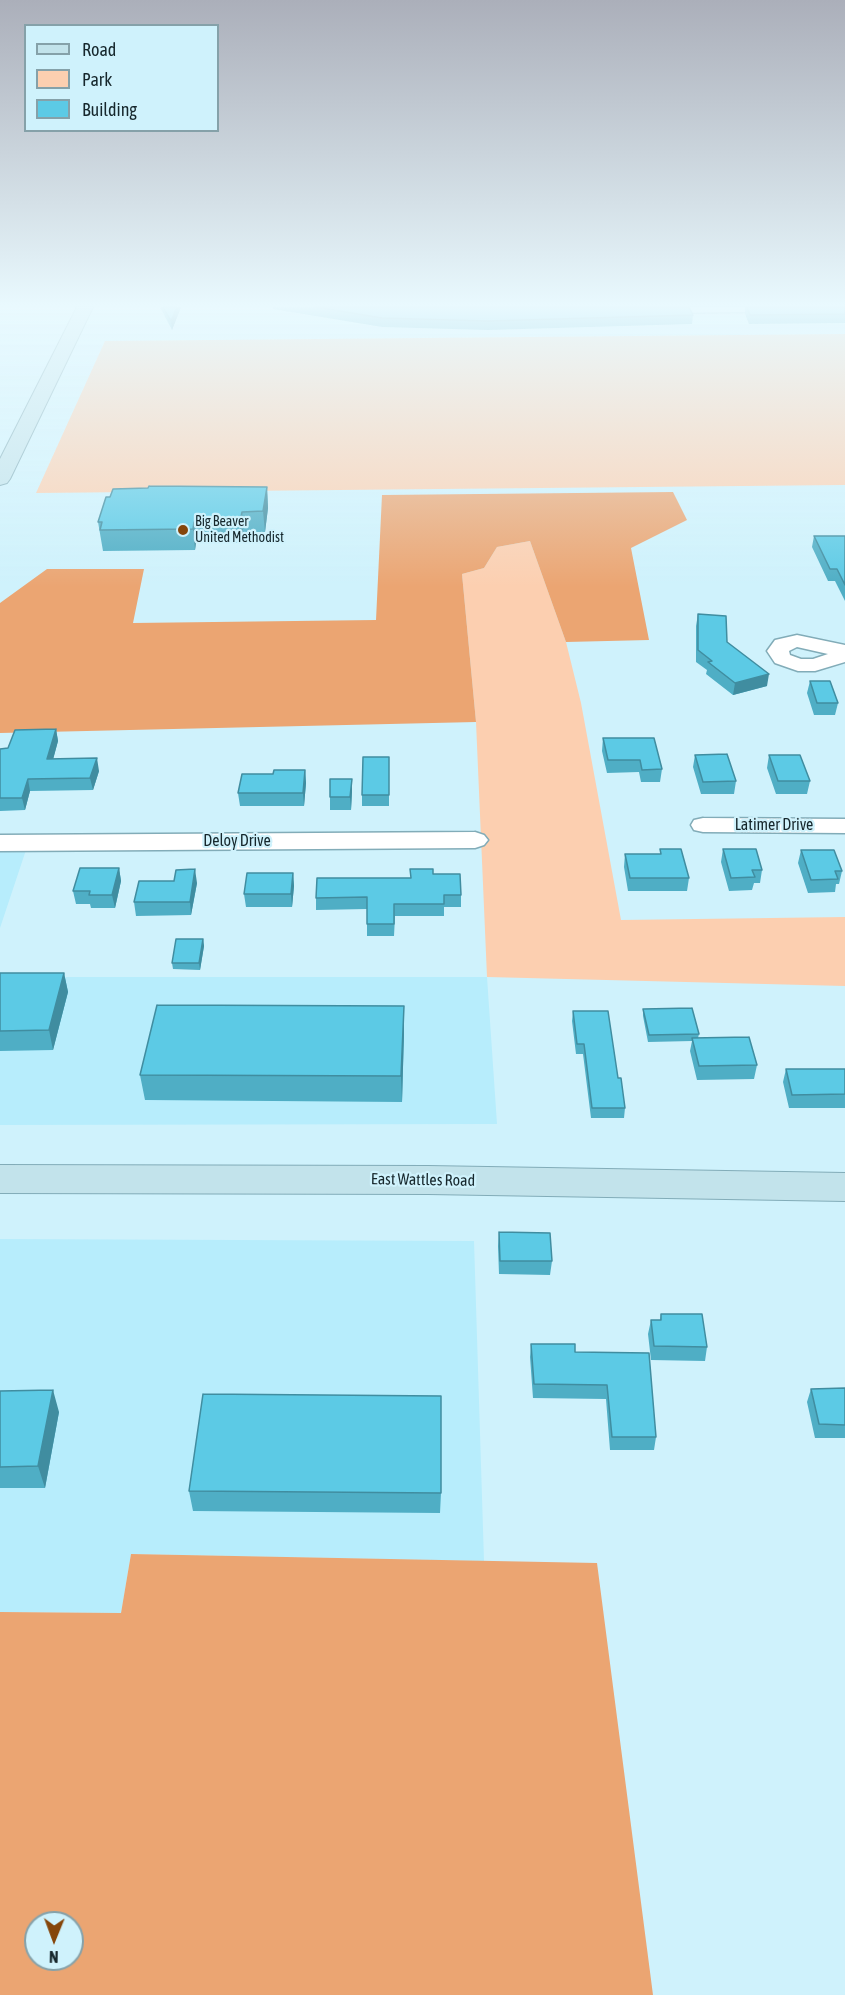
<!DOCTYPE html>
<style>
body{margin:0}
#map{position:relative;width:845px;height:1995px;overflow:hidden;background:#cff2fc;font-family:"Asap Condensed",sans-serif}
canvas{display:block}
.legend{position:absolute;left:24px;top:24px;width:195px;height:108px;box-sizing:border-box;background:#cff2fc;border:2px solid #85a1a9;margin:0;padding:8px 10px;list-style:none;font-size:18px;color:#16272c}
.legend li{display:flex;align-items:center;gap:12px;height:30px}
.legend b{width:30px;border:2px solid #85a1a9}
.north{position:absolute;left:24px;top:1911px;width:60px;height:60px;box-sizing:border-box;background:#cff2fc;border:2px solid #85a1a9;border-radius:50%;rotate:181deg;font-size:16px;font-weight:700;line-height:24px;text-align:center;color:#16272c}
.north::after{content:'';display:block;margin:auto;width:21px;height:27px;background:#85460b;clip-path:polygon(50% 0,100% 100%,50% 72%,0 100%)}
</style>
<div id="map">
<canvas width="845" height="1995"></canvas>
<ul class="legend">
<li><b style="height:8px;background:#c2e3eb"></b>Road</li>
<li><b style="height:16px;background:#fccfb0"></b>Park</li>
<li><b style="height:16px;background:#5ccae5"></b>Building</li>
</ul>
<div class="north">N</div>
</div>
<script>
const g = document.querySelector('canvas').getContext('2d');
g.lineJoin = 'round';
function fillPath(path, color) { g.fillStyle = color; g.fill(path, 'evenodd'); }
const shape = rows => new Path2D(rows.map(r => 'M' + r).join(''));
function trace(path, color, width, dash) { g.strokeStyle = color; g.lineWidth = width; g.lineCap = dash ? 'butt' : 'round'; g.setLineDash(dash || []); g.stroke(path); }
function drawText(font, color, halo, rows, align = 'center') {
  g.font = font + ' "Asap Condensed",sans-serif'; g.lineWidth = 4.5; g.setLineDash([]); g.textBaseline = 'middle'; g.strokeStyle = halo; g.fillStyle = color; for (const [text, x, y, turn = 0] of rows) {
    g.save(); g.translate(x, y); g.rotate((+turn || 0) * Math.PI / 180); g.textAlign = isNaN(turn) ? turn : align; if (halo) g.strokeText(text, 0, 0); g.fillText(text, 0, 0); g.restore();
  }
}
fillPath(shape([
 [26,850,0,928,0,851],
 [0,977,487,977,497,1124,0,1125],
 [0,1239,474,1241,484,1561,131,1554,121,1613,0,1612]
]), '#b7edfc');
fillPath(shape([
 [845,334,845,485,36,493,105,341],
 [530,541,566,642,581,703,621,920,845,917,845,986,487,977,476,722,462,574,484,568,497,547]
]), '#fccfb0');
fillPath(shape([
 [673,492,687,520,631,548,649,640,566,642,530,541,497,547,484,568,462,574,476,722,0,733,0,603,47,569,144,569,133,623,376,620,382,495],
 [131,1554,597,1563,653,1995,0,1995,0,1612,121,1613],
 [36,1923,72,1923,72,1959,36,1959]
]), '#eba572');
const street = shape([
 [646,307,845,307,838,311,652,313,647,312,646,307],
 [797,635,845,645,845,662,815,671,798,671,775,663,767,651,775,640,797,635],
 [797,647,828,654,813,659,801,659,790,655,789,651,797,647],
 [703,818,845,819,845,833,703,832,694,830,691,825,694,820,703,818],
 [475,832,484,835,488,840,484,845,475,848,0,851,0,835,475,832]
]);
const secondary = shape([
 [77,307,93,307,10,479,7,483,0,485,0,459,77,307],
 [0,1165,428,1166,845,1173,845,1201,428,1194,0,1193,0,1165]
]);
trace(street, '#82acb8', 3);
trace(secondary, '#82acb8', 2);
fillPath(street, '#fff');
fillPath(secondary, '#c2e3eb');
fillPath(shape([
 [160,307,181,307,172,330],
 [273,307,689,307,693,315,692,324,488,330,382,327,273,309],
 [745,307,845,307,845,323,749,324,745,314],
 [267,487,268,508,265,532,243,532,242,543,196,543,195,550,103,551,98,522],
 [814,536,845,536,845,601,835,581,828,581,812,547],
 [698,614,727,642,767,686,733,695,706,674,707,670,696,662,696,626],
 [810,681,838,703,835,715,814,715,807,693],
 [56,729,58,741,53,759,99,771,93,790,30,791,25,810,0,811,0,749,8,748],
 [603,738,662,769,660,782,641,782,639,772,607,773,602,751],
 [695,755,736,781,734,794,701,794,693,767],
 [769,755,810,781,807,794,776,794,767,768],
 [389,757,389,806,362,806,362,795],
 [305,770,306,783,304,806,240,806,238,793,273,774],
 [352,791,351,810,330,810,330,797],
 [660,849,689,878,687,891,628,891,624,867,625,854,660,854],
 [723,849,762,870,760,883,754,883,752,890,729,891,721,862],
 [801,850,842,871,839,884,836,884,835,892,808,893,798,863],
 [119,868,121,881,115,908,91,908,90,904,76,904,73,891],
 [293,873,294,886,292,907,246,907,244,894],
 [433,874,461,895,461,907,444,907,444,916,395,916,394,936,367,936,367,909,316,910,316,898],
 [197,883,191,915,136,916,134,902],
 [203,939,204,946,200,970,173,969,172,963],
 [0,973,64,973,68,992,53,1050,0,1051],
 [404,1006,404,1032,402,1102,145,1100,140,1075],
 [643,1009,699,1034,698,1038,757,1065,754,1079,697,1080,690,1051,692,1041,648,1042,643,1016],
 [573,1011,618,1078,625,1108,624,1118,591,1118,583,1054,576,1054,572,1021],
 [786,1069,845,1069,845,1108,789,1108,783,1082],
 [499,1232,552,1261,550,1275,499,1274,498,1246],
 [661,1314,707,1347,705,1361,651,1360,648,1334,651,1320,660,1320],
 [531,1344,575,1352,656,1437,654,1450,610,1450,606,1399,533,1398,530,1357],
 [845,1388,845,1438,815,1438,807,1402,811,1389],
 [0,1391,59,1412,45,1488,0,1488],
 [189,1491,441,1493,440,1513,193,1511]
]), '#4faec5');
fillPath(shape([
 [177,307,181,307,172,330,171,321],
 [267,487,268,508,265,532,263,511],
 [242,512,243,532,242,543,240,522],
 [194,522,196,543,195,550,193,529],
 [769,674,767,686,733,695,735,683],
 [56,729,58,741,50,771,47,759],
 [97,758,99,771,93,790,90,778],
 [305,770,306,783,304,806,303,793],
 [28,779,30,791,25,810,22,798],
 [352,779,352,791,351,810,350,797],
 [119,868,121,881,115,908,112,895],
 [195,869,197,883,191,915,190,902],
 [293,873,294,886,292,907,291,894],
 [203,939,204,946,200,970,199,963],
 [64,973,68,992,53,1050,49,1030],
 [404,1006,404,1032,402,1102,401,1076],
 [53,1390,59,1412,45,1488,38,1466]
]), '#408da0');
const building = shape([
 [163,307,177,307,171,321,163,307],
 [316,307,689,307,693,315,488,321,382,318,316,307],
 [747,307,845,307,845,314,750,315,747,307],
 [149,486,267,487,263,511,242,512,240,522,194,522,193,529,100,530,102,522,98,522,106,497,110,497,113,489,148,488,149,486],
 [814,536,845,536,845,585,837,569,830,569,814,536],
 [698,614,726,616,727,642,769,674,735,683,708,662,712,661,698,650,698,614],
 [810,681,830,681,838,703,817,703,810,681],
 [56,729,47,759,97,758,90,778,28,779,22,798,0,798,0,749,8,748,15,730,56,729],
 [603,738,654,738,662,769,642,770,640,760,608,760,603,738],
 [727,754,736,781,703,782,695,755,727,754],
 [769,755,800,755,810,781,778,781,769,755],
 [363,757,389,757,389,795,362,795,363,757],
 [274,770,305,770,303,793,238,793,242,774,273,774,274,770],
 [330,779,352,779,350,797,330,797,330,779],
 [660,849,681,849,689,878,630,878,625,854,661,854,660,849],
 [723,849,756,849,762,870,752,870,755,877,731,878,723,849],
 [801,850,834,850,842,871,835,871,838,879,811,880,801,850],
 [80,868,119,868,112,895,89,895,90,891,73,891,80,868],
 [195,869,190,902,134,902,139,881,174,881,176,870,195,869],
 [410,869,433,869,433,874,460,874,461,895,444,895,444,904,394,904,394,924,367,924,367,897,316,898,317,878,411,878,410,869],
 [247,873,293,873,291,894,244,894,247,873],
 [176,939,203,939,199,963,172,963,176,939],
 [0,973,64,973,49,1030,0,1031,0,973],
 [157,1005,404,1006,401,1076,140,1075,157,1005],
 [692,1008,699,1034,649,1035,643,1009,692,1008],
 [573,1011,608,1011,618,1078,621,1078,625,1108,592,1108,584,1044,577,1044,573,1011],
 [749,1037,757,1065,699,1066,692,1038,749,1037],
 [786,1069,845,1069,845,1094,792,1095,786,1069],
 [499,1232,550,1233,552,1261,500,1261,499,1232],
 [661,1314,702,1314,707,1347,654,1346,651,1320,661,1320,661,1314],
 [531,1344,575,1344,575,1352,649,1353,656,1437,612,1437,607,1385,534,1384,531,1344],
 [845,1388,845,1425,819,1424,811,1389,845,1388],
 [53,1390,38,1466,0,1467,0,1391,53,1390],
 [203,1394,441,1396,441,1493,189,1491,203,1394]
]);
fillPath(building, '#5ccae5');
trace(building, '#408da0', 1.5);
const sky = g.createLinearGradient(0, 0, 0, 587);
sky.addColorStop(0, '#abafba');
sky.addColorStop(0.52, '#e9f9fe');
sky.addColorStop(1, '#e9f9fe00');
g.fillStyle = sky;
g.fillRect(0, 0, 845, 587);
for (const [x, y, r, color] of [
 [183,530,6,"#85460b"]
]) { const dot = new Path2D(); dot.arc(x, y, r, 0, 2 * Math.PI); g.fillStyle = color; g.fill(dot); trace(dot, '#cff2fc', 2); }
drawText('14px', '#16272c', '#cff2fc', [
 ["Big Beaver",195,522],
 ["United Methodist",195,538]
], 'left');
drawText('16px', '#16272c', '#cff2fc', [
 ["Latimer Drive",774,825],
 ["Deloy Drive",237,841],
 ["East Wattles Road",423,1180,1]
]);
</script>
